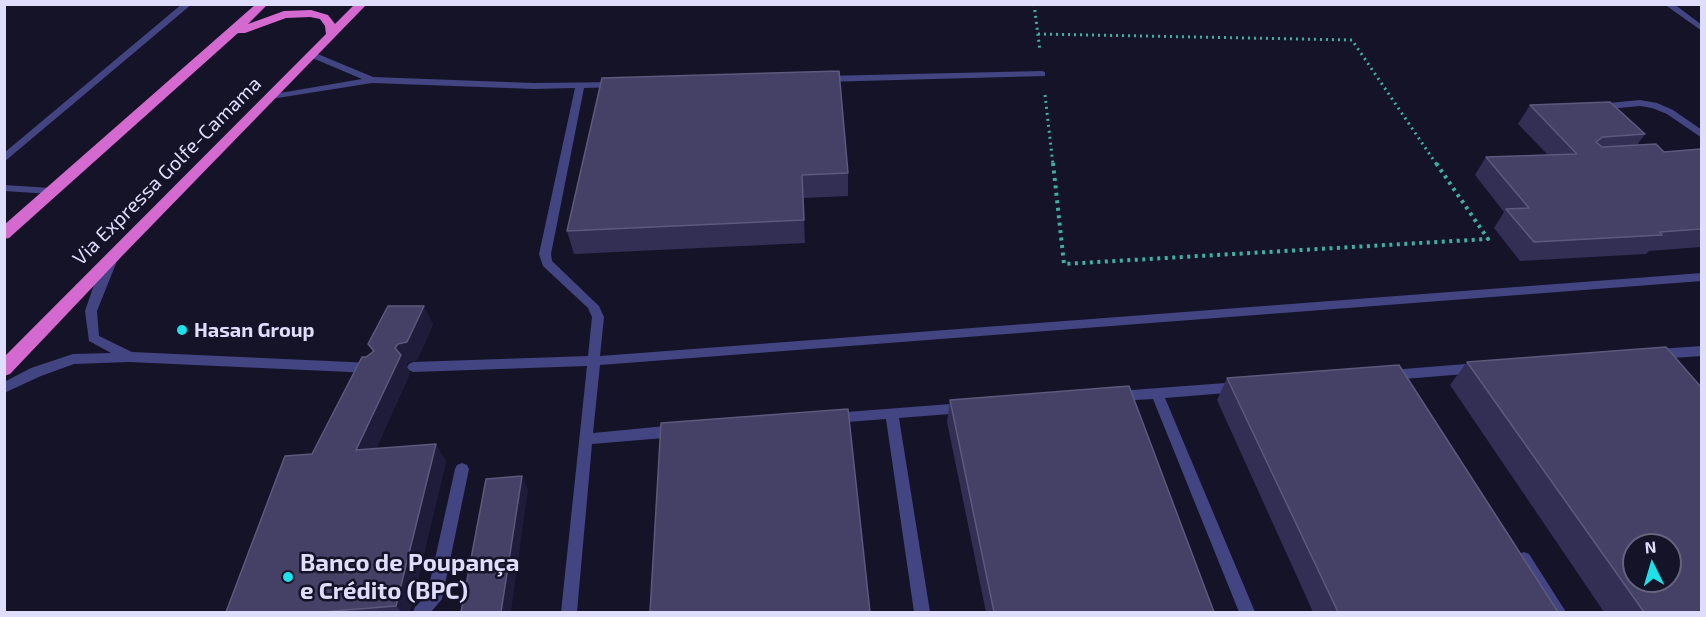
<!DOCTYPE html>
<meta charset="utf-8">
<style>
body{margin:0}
#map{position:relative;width:1706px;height:617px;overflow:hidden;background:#151328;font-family:"Exo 2",sans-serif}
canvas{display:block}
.frame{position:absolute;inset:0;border:6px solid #deddfc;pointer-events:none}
.north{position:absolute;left:1622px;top:533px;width:60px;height:60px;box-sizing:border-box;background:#151328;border:2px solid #65647d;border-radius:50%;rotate:355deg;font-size:16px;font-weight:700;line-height:24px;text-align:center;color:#deddfc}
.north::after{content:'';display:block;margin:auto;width:21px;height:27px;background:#1ce1e8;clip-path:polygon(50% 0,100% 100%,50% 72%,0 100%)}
</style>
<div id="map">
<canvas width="1706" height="617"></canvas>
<div class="frame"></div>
<div class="north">N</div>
</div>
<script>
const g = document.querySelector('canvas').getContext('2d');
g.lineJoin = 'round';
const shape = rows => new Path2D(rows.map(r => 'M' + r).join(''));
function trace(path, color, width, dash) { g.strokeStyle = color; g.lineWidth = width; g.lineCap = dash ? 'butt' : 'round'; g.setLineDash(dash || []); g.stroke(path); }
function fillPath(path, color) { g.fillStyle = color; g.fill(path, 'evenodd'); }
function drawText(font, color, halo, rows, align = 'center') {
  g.font = font + ' "Exo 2",sans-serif'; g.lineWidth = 5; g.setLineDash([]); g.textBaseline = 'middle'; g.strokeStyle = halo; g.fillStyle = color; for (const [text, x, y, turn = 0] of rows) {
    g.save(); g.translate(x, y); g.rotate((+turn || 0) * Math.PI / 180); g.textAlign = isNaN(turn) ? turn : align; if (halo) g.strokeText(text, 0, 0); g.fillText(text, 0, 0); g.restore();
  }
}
trace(shape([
 [1034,4,1040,51],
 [1038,34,1352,40,1437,165],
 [1045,95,1053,165]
]), '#3db0a1', 3, [2, 4]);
trace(shape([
 [1053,163,1064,264,1488,239,1436,163]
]), '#3db0a1', 4, [3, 4.5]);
fillPath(shape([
 [182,4,192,4,4,162,4,153,182,4],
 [1664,4,1674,4,1702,25,1702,31,1664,4],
 [313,52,373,77,534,83,620,82,622,84,617,87,584,88,551,254,552,261,599,306,604,317,600,356,1702,273,1702,281,600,365,593,433,676,425,681,427,683,431,681,435,676,437,592,444,577,612,561,612,587,366,413,372,409,370,407,367,409,364,413,362,588,356,592,317,588,308,543,266,539,254,575,88,534,89,372,83,265,100,263,98,268,95,362,79,310,57,310,53,313,52],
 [1042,71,1045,72,1045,76,823,82,818,79,823,76,1042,71],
 [1640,100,1657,103,1673,110,1702,130,1702,138,1667,114,1652,108,1640,106,1598,110,1593,107,1598,104,1640,100],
 [4,185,51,188,56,191,51,194,4,191,4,185],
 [111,257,117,261,97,311,99,336,132,352,372,363,376,365,378,368,376,371,372,373,129,362,74,364,41,376,4,393,4,382,31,368,73,354,111,353,89,341,85,311,95,282,107,258,111,257],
 [1702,346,1702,356,1657,359,1653,357,1651,354,1653,351,1657,349,1702,346],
 [1478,363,1482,365,1484,368,1482,371,1478,373,1391,380,1386,379,1385,375,1386,371,1391,370,1478,363],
 [1239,382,1244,383,1245,387,1244,391,1239,392,1165,398,1255,612,1239,612,1153,399,1118,401,1113,400,1111,396,1113,392,1118,391,1239,382],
 [963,403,968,404,970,408,968,412,963,413,899,418,930,612,914,612,886,419,834,423,829,422,827,418,829,414,834,413,963,403],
 [462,463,467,465,469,469,442,599,431,612,413,612,415,607,427,595,455,469,457,465,462,463],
 [1524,552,1529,554,1566,612,1549,612,1517,559,1519,554,1524,552]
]), '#434482');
fillPath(shape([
 [256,4,268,4,248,24,284,11,311,10,328,15,335,24,355,4,367,4,122,256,10,374,4,376,4,357,326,34,325,26,320,19,310,17,286,18,245,33,238,33,9,238,4,239,4,225,256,4]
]), '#d46ad0');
fillPath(shape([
 [602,78,848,173,848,196,803,198,805,243,574,254,567,231],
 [1530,105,1645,134,1637,145,1664,152,1701,149,1701,247,1649,251,1646,254,1520,261,1494,228,1504,212,1475,175,1486,157,1548,155,1518,124],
 [433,324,417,360,408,362,406,365,410,373,376,449,446,461,410,612,226,612,366,357,373,352,368,344],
 [1467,362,1701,612,1604,612,1450,385],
 [1227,378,1558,612,1313,612,1217,400],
 [950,400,1214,612,986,612,947,422]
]), '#332e54');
fillPath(shape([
 [424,306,433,324,417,360,408,362,406,365,410,373,368,468,356,450,395,348],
 [436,444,446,461,410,612,401,612,396,606],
 [522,476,528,490,511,612,501,612]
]), '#1f1b3b');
const building = shape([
 [839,71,848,173,802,175,804,220,567,231,602,78,839,71],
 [1610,102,1645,134,1603,137,1596,142,1602,147,1656,144,1664,152,1701,149,1701,229,1660,232,1662,235,1534,242,1506,209,1529,208,1486,157,1577,154,1530,105,1610,102],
 [388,306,424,306,407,342,398,344,395,348,401,355,356,450,436,444,396,606,321,612,226,612,285,456,312,454,362,357,366,357,374,351,368,344,388,306],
 [1666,347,1701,387,1701,612,1644,612,1467,362,1666,347],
 [1634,545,1670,545,1670,581,1634,581,1634,545],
 [1399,365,1558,612,1338,612,1227,378,1399,365],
 [1129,386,1214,612,994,612,950,400,1129,386],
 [848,409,870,612,650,612,661,423,848,409],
 [522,476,501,612,461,612,486,479,522,476]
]);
fillPath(building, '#454166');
trace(building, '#5d597d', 1.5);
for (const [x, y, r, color] of [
 [182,330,6,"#1ce1e8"],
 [288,577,6,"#1ce1e8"]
]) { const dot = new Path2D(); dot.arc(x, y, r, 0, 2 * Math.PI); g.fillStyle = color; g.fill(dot); trace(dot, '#151328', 2); }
drawText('20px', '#deddfc', '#151328', [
 ["Via Expressa Golfe-Camama",167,171,-45]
]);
drawText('bold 20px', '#deddfc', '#151328', [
 ["Hasan Group",194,330]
], 'left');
drawText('bold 24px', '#deddfc', '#151328', [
 ["Banco de Poupança",300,563],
 ["e Crédito (BPC)",300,591]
], 'left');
</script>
